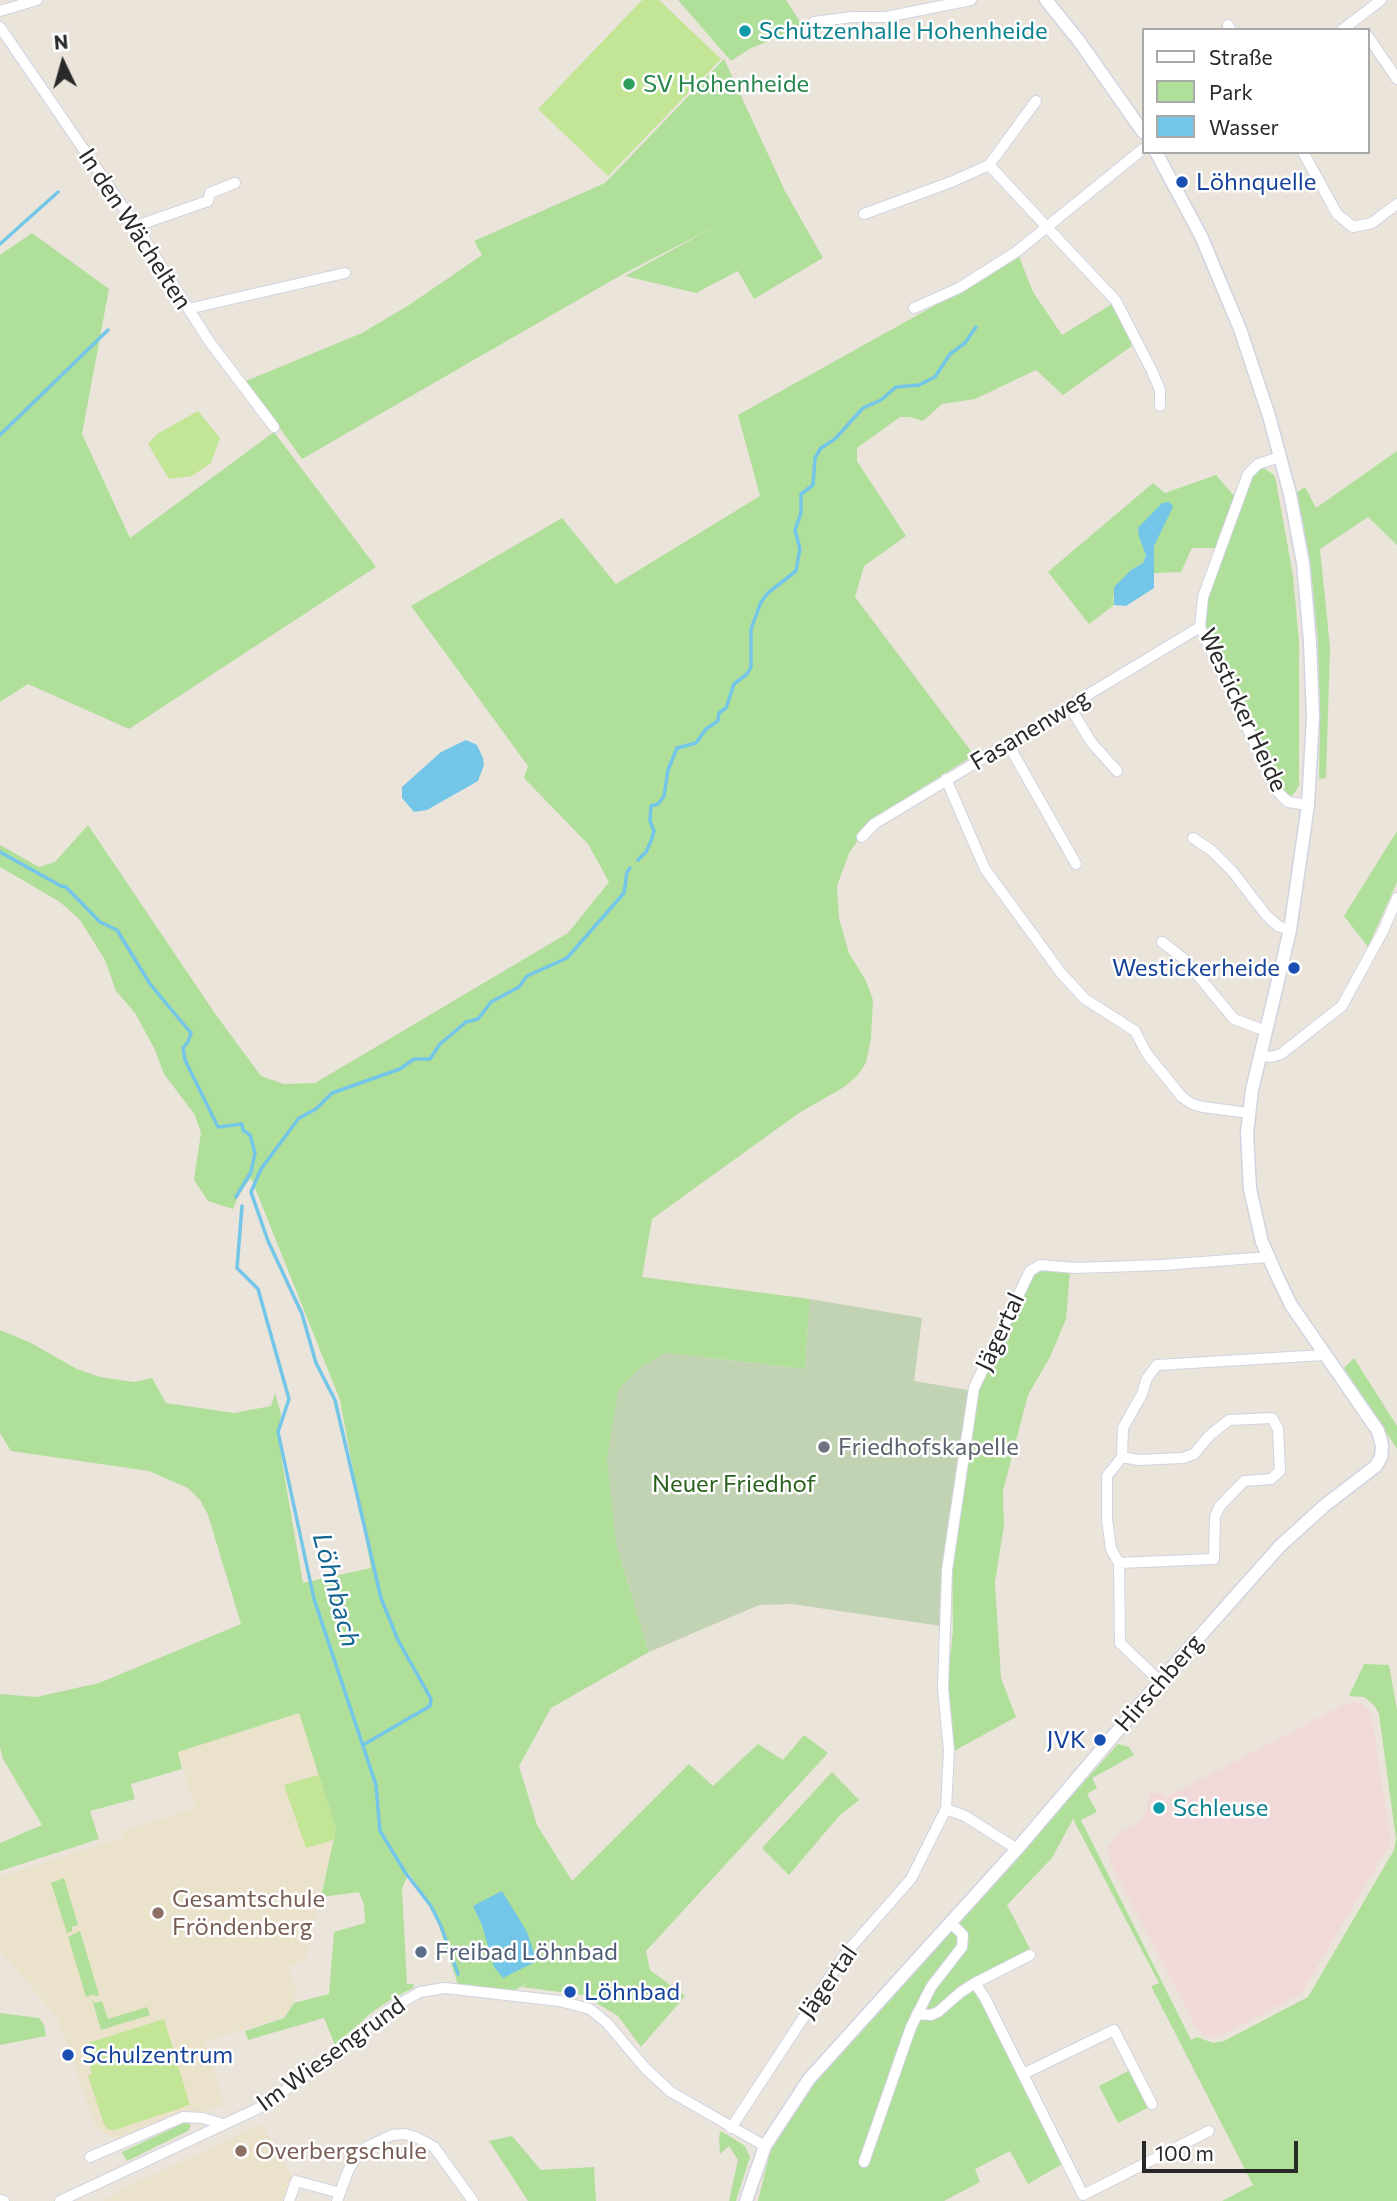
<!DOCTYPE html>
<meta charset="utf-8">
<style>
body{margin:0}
#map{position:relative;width:1397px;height:2201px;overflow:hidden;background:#eae4db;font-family:Commissioner,sans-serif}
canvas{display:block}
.legend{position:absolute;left:1142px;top:28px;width:228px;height:126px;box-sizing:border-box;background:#fff;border:2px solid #a9a9a9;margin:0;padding:9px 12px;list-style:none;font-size:21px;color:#292929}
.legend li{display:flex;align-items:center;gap:14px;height:35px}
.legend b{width:35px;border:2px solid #a9a9a9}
.north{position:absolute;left:28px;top:28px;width:70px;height:70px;-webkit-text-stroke:5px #fff;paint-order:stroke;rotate:355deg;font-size:19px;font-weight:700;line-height:28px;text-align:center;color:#292929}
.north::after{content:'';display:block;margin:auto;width:24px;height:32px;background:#292929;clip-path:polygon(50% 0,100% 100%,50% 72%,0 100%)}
.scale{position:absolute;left:1142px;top:2141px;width:156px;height:32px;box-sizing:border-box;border:4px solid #292929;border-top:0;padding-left:9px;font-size:21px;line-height:24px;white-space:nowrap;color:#292929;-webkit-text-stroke:5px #fff;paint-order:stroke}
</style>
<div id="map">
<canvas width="1397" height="2201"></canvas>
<ul class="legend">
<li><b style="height:9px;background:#fff"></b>Straße</li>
<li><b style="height:19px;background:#b0df9a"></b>Park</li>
<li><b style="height:19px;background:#73c6e8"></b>Wasser</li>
</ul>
<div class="north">N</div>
<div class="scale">100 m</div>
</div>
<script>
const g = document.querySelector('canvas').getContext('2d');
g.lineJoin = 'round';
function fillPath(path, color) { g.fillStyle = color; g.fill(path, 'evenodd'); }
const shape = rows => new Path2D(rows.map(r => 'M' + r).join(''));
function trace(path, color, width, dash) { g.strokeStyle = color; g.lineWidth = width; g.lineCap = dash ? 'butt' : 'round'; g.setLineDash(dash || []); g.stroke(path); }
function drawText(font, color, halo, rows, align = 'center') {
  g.font = font + ' Commissioner,sans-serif'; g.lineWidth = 5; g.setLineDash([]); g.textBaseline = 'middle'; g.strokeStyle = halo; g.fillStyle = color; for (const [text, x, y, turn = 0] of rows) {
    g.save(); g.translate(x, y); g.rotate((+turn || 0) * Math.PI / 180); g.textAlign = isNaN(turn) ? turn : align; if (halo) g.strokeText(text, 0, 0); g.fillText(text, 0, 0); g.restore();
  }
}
fillPath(shape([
 [299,1713,336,1829,306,1958,289,1967,296,1988,294,2003,283,2017,205,2042,224,2105,117,2138,106,2134,96,2127,58,2019,0,1950,0,1877,123,1837,122,1831,195,1808,178,1752],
 [262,2124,293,2179,286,2201,103,2201,127,2187]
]), '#ebe2cb');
fillPath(shape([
 [1355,1702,1361,1703,1371,1712,1390,1838,1389,1845,1301,1994,1222,2035,1211,2037,1205,2035,1197,2029,1112,1866,1107,1849,1117,1834,1142,1821,1151,1792,1159,1794,1162,1793,1167,1797,1345,1704]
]), '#f1d9d9');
fillPath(shape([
 [678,0,786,0,804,28,751,48,731,61],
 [724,59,785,191,823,258,754,299,738,271,696,293,625,276,716,226,623,274,302,459,246,381,362,333,409,305,482,255,474,241,605,183],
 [32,233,109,289,82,434,130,538,274,432,376,567,129,729,28,684,0,702,0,255],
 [1018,254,1033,292,1062,335,1112,304,1136,343,1063,395,1036,370,975,399,942,404,923,421,910,417,900,417,857,448,857,461,906,536,864,566,855,597,974,755,872,820,849,853,837,886,839,918,849,953,866,981,873,1000,871,1038,866,1063,857,1076,844,1087,799,1113,652,1219,642,1277,810,1299,805,1369,666,1353,616,1543,649,1652,551,1708,519,1766,537,1825,572,1881,689,1764,713,1786,758,1744,783,1760,804,1735,828,1753,646,1951,650,1970,685,1996,641,2047,618,2016,583,1995,522,1987,531,1981,508,1994,459,1988,435,1913,409,1873,402,1888,407,1984,414,1984,413,1988,393,1998,371,2013,335,2045,324,2018,248,2040,245,2031,284,2018,294,2003,329,1994,334,1932,365,1923,364,1905,359,1892,321,1897,336,1829,299,1713,178,1752,182,1769,131,1784,135,1799,90,1811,99,1839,0,1871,0,1843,42,1825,3,1759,0,1747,0,1694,36,1697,99,1683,241,1624,208,1515,200,1500,188,1488,149,1471,11,1451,0,1433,0,1330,31,1343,77,1369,100,1377,134,1382,152,1378,166,1403,234,1413,271,1406,275,1393,281,1414,279,1440,282,1462,303,1583,371,1568,340,1400,251,1178,240,1192,233,1209,208,1201,194,1180,201,1133,195,1115,164,1074,154,1048,135,1013,116,991,105,960,80,920,60,902,0,867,0,845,39,867,55,862,88,825,216,1015,261,1076,284,1084,315,1083,568,933,609,882,588,844,524,778,528,766,411,606,562,518,616,584,760,496,738,415,959,292],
 [1397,451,1397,545,1368,517,1320,549,1330,647,1326,778,1319,779,1320,718,1318,641,1310,560,1297,492,1305,487,1316,508],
 [1264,468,1275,476,1293,575,1299,642,1299,786,1292,796,1278,790,1203,627,1206,598,1253,472],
 [1216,475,1237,499,1221,548,1192,548,1181,572,1154,573,1154,546,1161,529,1139,537,1146,554,1143,563,1131,570,1113,597,1114,605,1089,624,1048,572,1153,483,1165,493],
 [1397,831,1397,882,1368,947,1344,916],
 [1041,1269,1070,1270,1066,1319,1050,1357,1028,1395,1003,1491,1004,1525,995,1583,1001,1678,1016,1717,954,1751,946,1693,953,1631,952,1560,978,1388,1022,1292,1035,1272],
 [1354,1358,1397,1426,1397,1449,1344,1368],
 [1364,1664,1389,1665,1397,1710,1397,2201,1222,2201,1253,2185,1151,1986,1159,1983,1073,1819,1052,1858,1007,1905,1035,1958,983,1985,1071,2159,1028,2184,1010,2151,975,2169,980,2182,944,2201,758,2201,771,2148,815,2083,1118,1744,1129,1747,1134,1755,1092,1778,1097,1788,1087,1794,1097,1812,1081,1820,1191,2040,1197,2037,1213,2043,1224,2041,1308,1997,1394,1850,1396,1839,1379,1714,1374,1705,1364,1697,1349,1696],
 [832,1772,859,1800,839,1816,789,1875,762,1848],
 [64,1878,78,1925,72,1927,72,1931,67,1933,51,1883],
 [80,1931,99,1995,95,1996,94,1994,86,1997,68,1937],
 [92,1999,95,2003,102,2001,108,2019,147,2007,150,2015,101,2030],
 [0,2013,39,2018,44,2025,46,2036,0,2045],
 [1130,2070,1149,2107,1118,2123,1099,2086],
 [186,2122,191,2125,188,2131,127,2161,122,2152],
 [721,2131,745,2146,750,2157,736,2201,729,2201,738,2160,729,2146,720,2154,719,2136],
 [512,2136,541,2170,594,2167,596,2201,528,2201,489,2141]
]), '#b0df9a');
fillPath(shape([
 [810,1299,922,1318,914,1381,968,1390,941,1571,941,1626,792,1604,759,1605,649,1652,616,1543,607,1460,618,1390,641,1367,665,1353,805,1369]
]), '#c2d3b3');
fillPath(shape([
 [642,0,659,0,721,59,608,176,538,109],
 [198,411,220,438,211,463,192,476,169,479,148,444,157,434],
 [319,1775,336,1829,334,1839,328,1842,306,1848,284,1785],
 [164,2019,190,2105,115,2130,108,2129,104,2124,88,2076,92,2074,85,2044]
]), '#c2e596');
fillPath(shape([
 [1169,502,1173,506,1171,511,1154,546,1154,588,1126,606,1114,605,1114,587,1131,570,1143,563,1146,555,1139,537,1138,528,1162,503],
 [466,740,477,745,483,758,484,765,478,781,427,810,414,812,402,798,402,787,441,752],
 [502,1891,527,1932,537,1961,503,1978,494,1967,482,1925,473,1906]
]), '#73c6e8');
trace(shape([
 [0,244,58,192],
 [0,435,108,330],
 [0,852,61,886,66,887,100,922,117,930,150,984,191,1033,188,1042,183,1048,185,1060,218,1127,242,1124,243,1130,250,1135,255,1153,251,1172,236,1197],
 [638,860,646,852,651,841,654,831,650,821,651,806,658,804,664,796,668,770,677,748,696,743,706,729,718,721,719,713,726,708,734,684,747,674,751,667,751,629,761,602,768,593,796,571,800,549,795,530,801,513,801,494,813,485,815,458,821,448,835,439,863,408,881,400,896,387,919,385,935,377,950,354,965,343,976,327],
 [242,1206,237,1268,258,1289,289,1399,278,1432,314,1599,376,1785,380,1831,405,1872,431,1906,441,1926,458,1974],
 [363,1745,430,1706,431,1699,398,1640,381,1598,335,1400,316,1363,302,1314,268,1241,251,1192,261,1169,299,1118,316,1109,332,1093,400,1069,414,1059,430,1059,440,1044,466,1022,478,1019,491,1002,519,987,527,976,567,958,624,893,627,872,630,868]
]), '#73c6e8', 3.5);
const minor = shape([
 [0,11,37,0],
 [814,22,852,17,886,17,971,0],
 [1228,25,1231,30],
 [0,27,136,226,209,341,274,427],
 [1342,30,1381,0],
 [1367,35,1397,79],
 [1036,101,989,165,1116,301,1152,371,1160,390,1160,406],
 [1303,152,1337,214,1353,227,1372,223,1397,204],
 [864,214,951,182,989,165],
 [136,226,208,201,210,193,235,183],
 [914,308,959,288,1016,252,1143,149],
 [188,309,345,273],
 [1280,457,1258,464,1248,474,1203,597,1200,627,1276,790,1288,802,1308,805],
 [1070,707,1091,742,1117,771],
 [1008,744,1076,864],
 [946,779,985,869,1061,973,1085,999,1135,1031,1147,1054,1182,1097,1192,1104,1203,1107,1249,1113],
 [862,837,874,824,1200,627],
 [1193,838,1211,850,1233,872,1266,915,1278,926,1290,930],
 [1162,942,1184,959,1234,1019,1266,1031],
 [1259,1055,1271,1057,1281,1054,1342,1006,1384,929,1397,898],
 [1119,1563,1214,1559,1215,1516,1220,1506,1244,1481,1271,1479,1280,1471,1278,1429,1272,1418,1229,1420,1210,1435,1194,1454,1183,1458,1138,1460,1122,1457],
 [1160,1681,1120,1643,1119,1563,1111,1549,1107,1519,1107,1476,1122,1457,1123,1428,1142,1394,1147,1378,1157,1365,1324,1355],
 [946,1809,965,1816,1017,1849],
 [1030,1955,975,1983,985,1998,1083,2195,1209,2131],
 [917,2014,931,2015,938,2012,961,1992,975,1983],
 [1023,2074,1114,2030,1152,2104],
 [731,2128,845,1954,911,1879,946,1809,949,1750,943,1688,947,1570,974,1388,1030,1271,1040,1265,1076,1268,1162,1265,1268,1257],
 [90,2157,183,2117,203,2118,223,2124],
 [864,2162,911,2027,931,1987,962,1947,963,1935,950,1922],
 [0,2200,4,2201],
 [60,2201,259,2108,313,2071,392,2008,420,1992,445,1988,560,2001,590,2009,607,2023,646,2069,671,2092,765,2146],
 [289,2201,296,2181,340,2193],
 [337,2201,348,2171,356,2157,367,2147,392,2135,404,2134,416,2137,434,2147,473,2201]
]);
const tertiary = shape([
 [1046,0,1079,41,1143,132],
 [746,2201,765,2146,809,2079,1017,1849,1160,1681,1280,1546,1324,1506,1376,1466,1381,1457,1382,1445,1378,1431,1291,1305,1277,1276,1262,1242,1250,1189,1247,1133,1252,1090,1290,930,1308,805,1313,717,1310,642,1303,563,1290,494,1269,416,1240,329,1201,236,1156,152]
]);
trace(minor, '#d1d3e1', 12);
trace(tertiary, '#d1d3e1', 15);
trace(minor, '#fff', 10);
trace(tertiary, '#fff', 12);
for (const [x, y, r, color] of [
 [745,31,7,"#0f9aa8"],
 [629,84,7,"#2e9e5b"],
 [1182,182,7,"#1a4fb4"],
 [1294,968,7,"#1a4fb4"],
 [824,1447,7,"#6b7280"],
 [1100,1740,7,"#1a4fb4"],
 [1159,1808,7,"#0f9aa8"],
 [158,1913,7,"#8d6e63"],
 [421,1952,7,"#5c6f8a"],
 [570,1992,7,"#1a4fb4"],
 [68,2055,7,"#1a4fb4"],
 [241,2151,7,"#8d6e63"]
]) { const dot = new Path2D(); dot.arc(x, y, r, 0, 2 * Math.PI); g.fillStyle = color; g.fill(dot); trace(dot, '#fff', 2.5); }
drawText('24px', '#0d838f', '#fff', [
 ["Schützenhalle Hohenheide",759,31],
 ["Schleuse",1173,1808]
], 'left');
drawText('24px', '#27864d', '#fff', [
 ["SV Hohenheide",643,84]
], 'left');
drawText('24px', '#164399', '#fff', [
 ["Löhnquelle",1196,182],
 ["Westickerheide",1280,968,"right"],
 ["JVK",1086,1740,"right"],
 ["Löhnbad",584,1992],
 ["Schulzentrum",82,2055]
], 'left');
drawText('24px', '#292929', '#fff', [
 ["In den Wächelten",135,229,57],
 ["Westicker Heide",1243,710,65],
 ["Fasanenweg",1030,730,-31],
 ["Jägertal",1000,1332,-65],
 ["Hirschberg",1159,1683,-49],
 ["Jägertal",828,1982,-55],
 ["Im Wiesengrund",331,2054,-36]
]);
drawText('24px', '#5b616d', '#fff', [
 ["Friedhofskapelle",838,1447]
], 'left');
drawText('24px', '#2a611d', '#fff', [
 ["Neuer Friedhof",734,1484]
]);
drawText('24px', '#785e54', '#fff', [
 ["Gesamtschule",172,1899],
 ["Fröndenberg",172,1927],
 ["Overbergschule",255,2151]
], 'left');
drawText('24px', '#4e5e75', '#fff', [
 ["Freibad Löhnbad",435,1952]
], 'left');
drawText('italic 26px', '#146492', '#fff', [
 ["Löhnbach",336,1590,75]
]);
</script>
